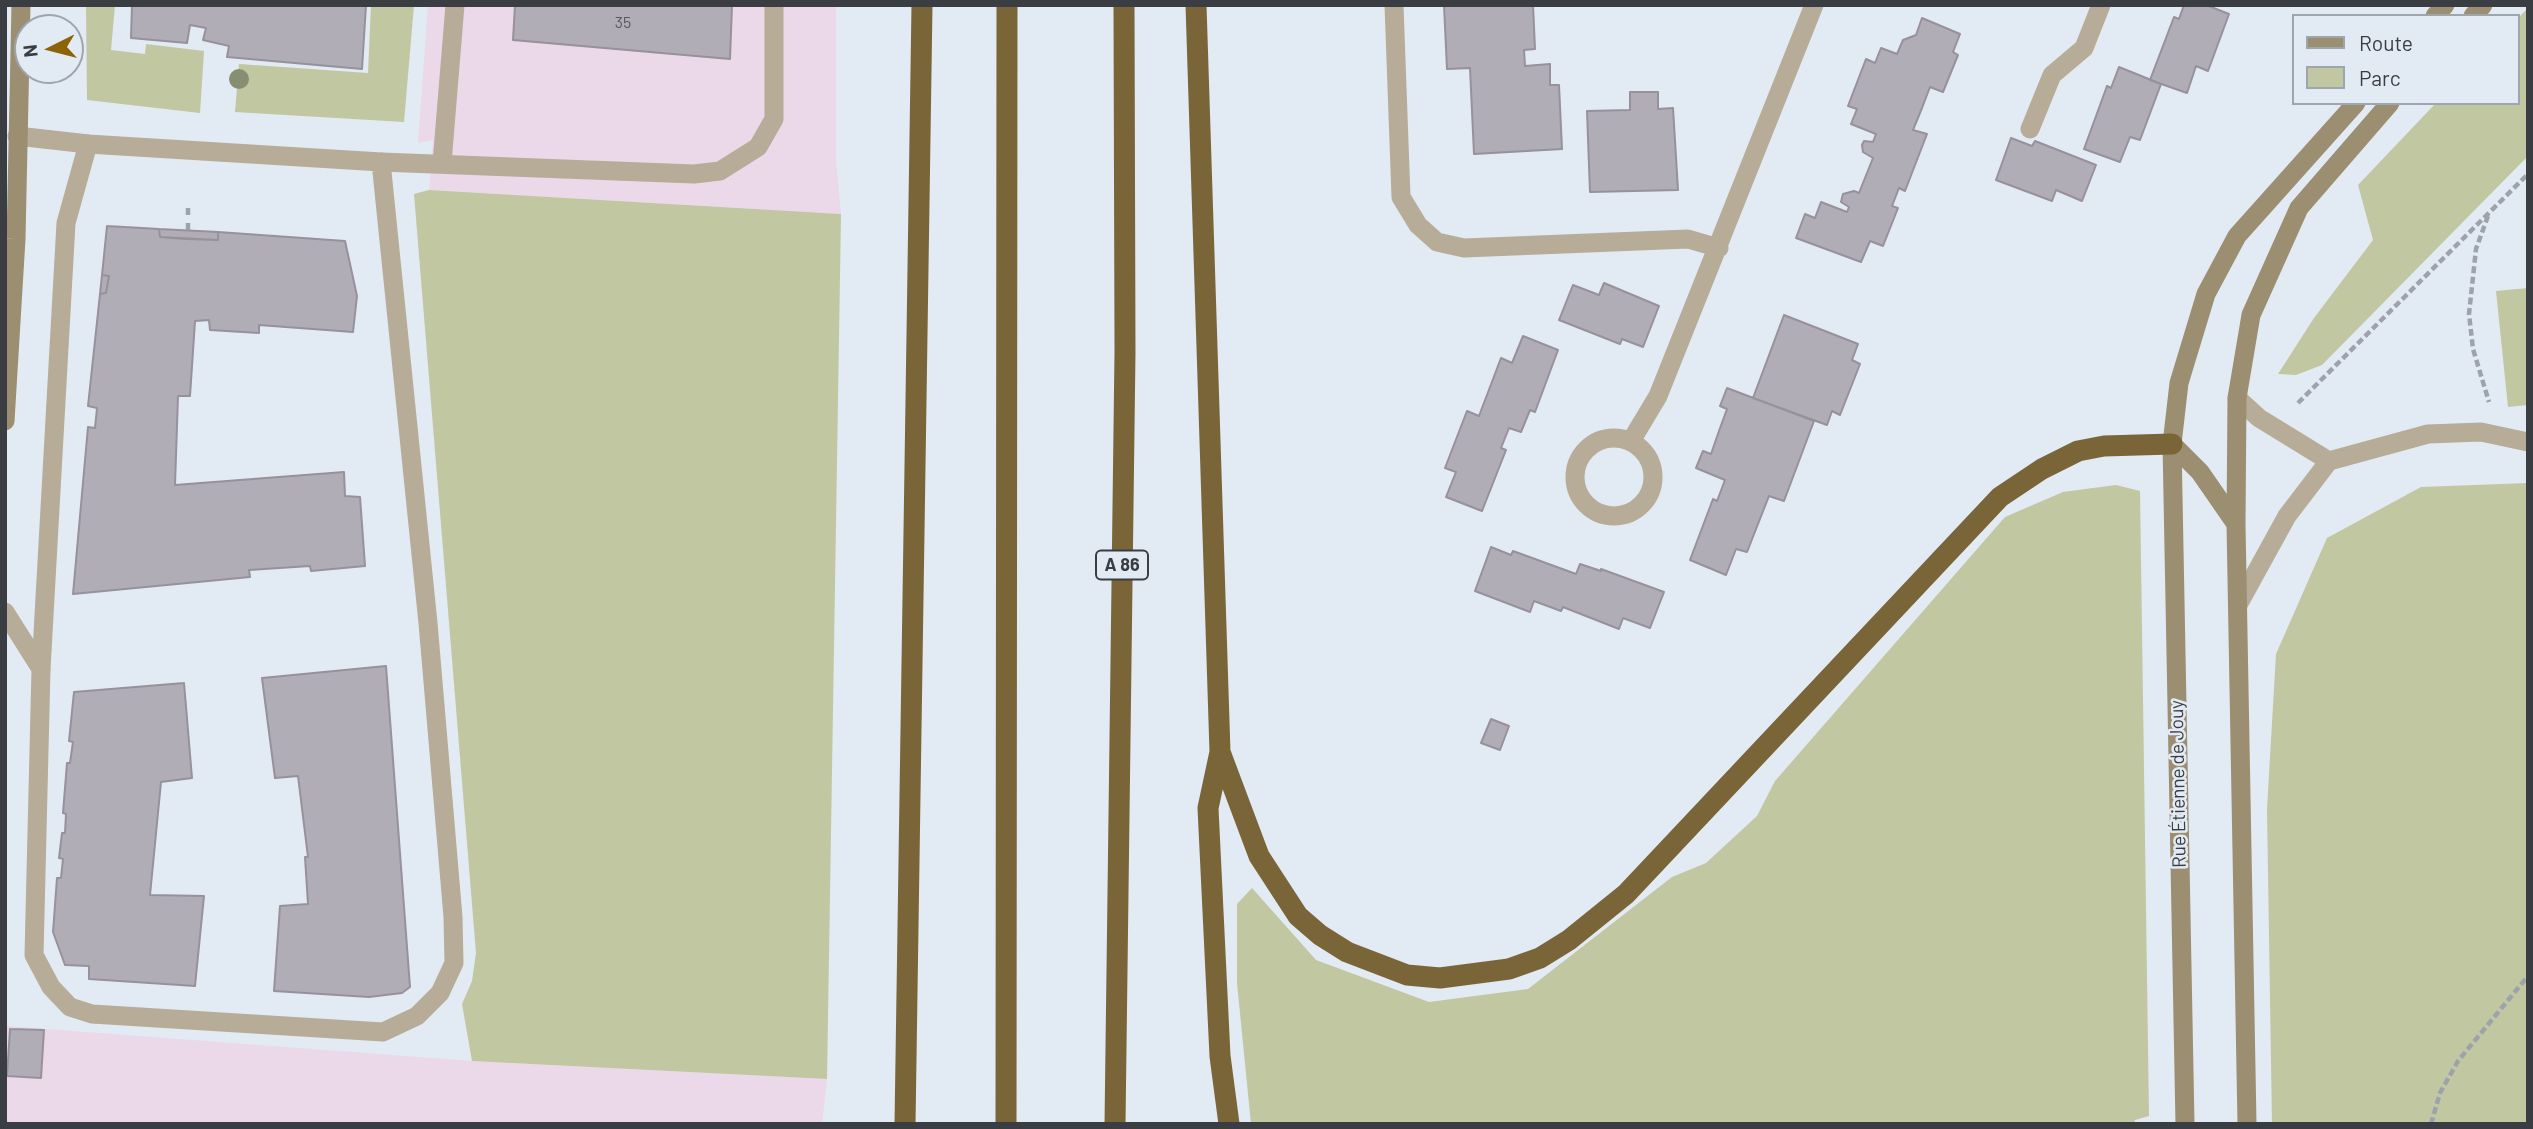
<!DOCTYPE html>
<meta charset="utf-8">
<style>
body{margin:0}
#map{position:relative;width:2533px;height:1129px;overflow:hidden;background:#e2eaf3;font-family:Barlow,sans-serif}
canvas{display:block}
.frame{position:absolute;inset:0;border:7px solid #3a3d41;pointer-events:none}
.legend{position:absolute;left:2292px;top:14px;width:228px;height:91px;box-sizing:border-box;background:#e2eaf3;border:2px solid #9fa5ac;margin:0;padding:9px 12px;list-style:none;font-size:21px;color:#3a3d41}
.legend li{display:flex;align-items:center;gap:14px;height:35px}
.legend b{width:35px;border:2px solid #9fa5ac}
.north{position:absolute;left:14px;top:14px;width:70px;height:70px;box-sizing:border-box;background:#e2eaf3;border:2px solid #9fa5ac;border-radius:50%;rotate:264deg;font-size:19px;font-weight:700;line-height:28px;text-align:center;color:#3a3d41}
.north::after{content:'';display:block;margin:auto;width:24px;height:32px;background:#8c6306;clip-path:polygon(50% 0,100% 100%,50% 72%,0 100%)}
</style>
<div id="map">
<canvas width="2533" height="1129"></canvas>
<div class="frame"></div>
<ul class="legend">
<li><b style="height:9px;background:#9c8e70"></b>Route</li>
<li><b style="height:19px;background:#c1c7a1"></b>Parc</li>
</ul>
<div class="north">N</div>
</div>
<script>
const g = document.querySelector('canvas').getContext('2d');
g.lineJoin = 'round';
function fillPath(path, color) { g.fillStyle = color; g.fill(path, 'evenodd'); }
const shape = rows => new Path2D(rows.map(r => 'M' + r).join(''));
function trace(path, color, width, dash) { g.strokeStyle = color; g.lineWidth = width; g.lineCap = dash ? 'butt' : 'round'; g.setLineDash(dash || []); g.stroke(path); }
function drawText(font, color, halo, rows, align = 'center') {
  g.font = font + ' Barlow,sans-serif'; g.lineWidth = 5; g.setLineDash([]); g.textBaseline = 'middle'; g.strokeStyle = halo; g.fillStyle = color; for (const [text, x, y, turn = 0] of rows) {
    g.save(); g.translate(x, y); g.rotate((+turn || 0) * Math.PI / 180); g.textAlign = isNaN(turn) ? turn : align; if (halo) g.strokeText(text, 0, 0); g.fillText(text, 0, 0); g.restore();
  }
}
fillPath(shape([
 [428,5,836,5,836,161,841,214,429,190,433,140,418,143],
 [6,1026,472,1061,827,1079,822,1124,5,1124]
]), '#ebd8e9');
fillPath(shape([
 [86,5,115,5,111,50,145,54,146,44,204,51,200,113,87,100],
 [371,5,414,5,404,122,235,112,239,64,368,73],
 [2528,8,2528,156,2322,365,2296,375,2278,374,2314,318,2373,240,2358,185,2436,103,2517,103,2517,19],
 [429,190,841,214,827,1079,472,1061,462,1004,472,981,476,953,414,194],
 [2528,288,2528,405,2508,407,2496,291],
 [2528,483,2528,1124,2272,1124,2267,809,2276,654,2327,538,2421,487],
 [2116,485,2140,491,2149,1116,2135,1120,2134,1124,1251,1124,1237,983,1237,904,1252,888,1316,960,1429,1002,1528,989,1672,877,1706,863,1757,816,1775,781,2005,517,2063,492]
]), '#c1c7a1');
const building = shape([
 [132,5,366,5,362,69,227,57,229,46,203,40,206,28,190,25,187,43,131,38,132,5],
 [515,5,732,5,730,59,513,40,515,5],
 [1444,5,1533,5,1535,49,1524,50,1525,66,1550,64,1550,85,1559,85,1562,149,1474,154,1470,68,1447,69,1444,5],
 [2184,5,2206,5,2229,14,2208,71,2196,66,2187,93,2150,80,2174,17,2179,19,2184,5],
 [1922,18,1960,34,1953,52,1958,55,1943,92,1930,87,1922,108,1913,130,1927,134,1905,191,1899,188,1892,206,1898,208,1883,246,1870,241,1861,262,1796,238,1805,214,1815,218,1821,202,1847,212,1849,207,1841,202,1843,194,1854,191,1859,193,1873,158,1863,152,1862,145,1864,141,1873,142,1876,134,1851,124,1857,109,1848,106,1866,59,1875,63,1881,48,1897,54,1903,40,1916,35,1922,18],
 [2119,67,2161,84,2140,140,2130,137,2120,162,2084,149,2107,86,2111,88,2119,67],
 [1630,92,1658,92,1658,109,1673,108,1678,190,1590,192,1587,111,1630,110,1630,92],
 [2011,138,2032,146,2035,141,2096,165,2082,201,2056,190,2052,201,1996,180,2011,138],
 [107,226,159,229,160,237,186,239,218,240,218,232,345,241,357,296,353,332,259,325,259,333,210,330,209,320,195,321,190,396,178,396,175,485,344,472,345,496,360,497,365,566,311,571,310,566,249,570,250,577,73,594,88,427,95,428,97,408,88,406,100,294,106,293,109,276,102,275,107,226],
 [159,229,218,232,218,240,160,237,159,229],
 [102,275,109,276,106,293,100,294,102,275],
 [1604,283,1659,306,1643,347,1622,339,1620,344,1559,320,1573,285,1599,295,1604,283],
 [1784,315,1858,344,1852,360,1860,364,1840,415,1832,411,1827,425,1753,398,1784,315],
 [1523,336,1558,350,1535,412,1530,410,1521,432,1509,428,1501,448,1506,450,1482,511,1446,497,1456,472,1445,468,1467,411,1479,416,1501,358,1512,363,1523,336],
 [1727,388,1814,421,1784,501,1769,496,1747,552,1736,549,1726,575,1690,560,1713,499,1717,501,1725,480,1696,468,1703,451,1711,454,1719,431,1727,409,1720,406,1727,388],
 [1491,547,1511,555,1513,551,1576,574,1580,564,1601,571,1601,569,1664,592,1650,628,1623,618,1619,629,1563,607,1561,611,1534,601,1530,612,1475,591,1491,547],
 [386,666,410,987,402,993,369,997,274,991,280,906,308,904,305,857,308,857,298,776,275,778,262,678,386,666],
 [184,683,192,778,161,782,150,895,204,896,195,986,89,979,89,966,65,965,53,932,57,878,61,878,63,859,59,858,62,833,65,833,66,814,63,813,67,763,70,763,73,742,69,741,74,692,184,683],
 [1491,719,1509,726,1500,750,1481,743,1491,719],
 [10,1029,44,1030,41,1078,7,1076,10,1029]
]);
fillPath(building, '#b1adb7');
trace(building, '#96919b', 2);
trace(shape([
 [188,215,188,208],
 [2488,216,2476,249,2469,314,2473,349,2489,402],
 [188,230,188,221],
 [2298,403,2528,174],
 [2431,1124,2440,1093,2458,1061,2528,976]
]), '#9da3aa', 4.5, [7, 3.5]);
trace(shape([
 [381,162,694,174,720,171,758,147,774,119,774,5],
 [442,163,455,5],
 [41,669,66,223,88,144]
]), '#b6ac98', 19);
trace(shape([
 [1394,5,1401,197,1418,225,1437,242,1464,248,1688,239,1719,248],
 [2030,129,2052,75,2084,48,2101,5],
 [2237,398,2259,418,2329,461],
 '1575 477a39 39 0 1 1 78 0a39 39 0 1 1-78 0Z',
 [1631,441,1658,396,1814,5],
 [2329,461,2428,434,2481,432,2528,442],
 [2238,605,2287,516,2329,461],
 [5,612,41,669,34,955,51,987,70,1007,92,1014,383,1032,417,1016,440,993,454,963,453,917,428,623,381,162,88,144,17,136]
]), '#b6ac98', 19);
trace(shape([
 [2435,16,2445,5],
 [2473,16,2483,5],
 [5,421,16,239,21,5],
 [2172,444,2200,472,2236,524],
 [2185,1124,2172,444,2179,383,2206,294,2237,236,2356,103],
 [2247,1124,2236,524,2237,398,2251,315,2299,208,2390,103]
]), '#9c8e70', 19);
trace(shape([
 [1196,5,1220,752,1208,808,1220,1056,1229,1124],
 [1220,752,1259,856,1298,916,1320,935,1347,952,1407,975,1440,978,1509,969,1540,958,1569,940,1626,894,2000,497,2042,469,2078,451,2104,446,2172,444],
 [905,1124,922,5],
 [1006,1124,1007,5],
 [1115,1124,1125,352,1124,5]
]), '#7a6539', 21);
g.fillStyle = '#878e72';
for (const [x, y] of [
 [239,79]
]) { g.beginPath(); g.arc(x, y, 10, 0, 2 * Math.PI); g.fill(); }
drawText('16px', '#58595e', null, [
 ["35",623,23]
]);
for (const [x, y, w] of [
 [1122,565,52]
]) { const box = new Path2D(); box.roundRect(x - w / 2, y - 14.5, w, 29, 5); g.fillStyle = '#e2eaf3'; g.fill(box); trace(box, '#3a3d41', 2); }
drawText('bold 18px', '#3a3d41', null, [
 ["A 86",1122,565]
]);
drawText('19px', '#3a3d41', '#e2eaf3', [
 ["Rue Étienne de Jouy",2178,784,-91]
]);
</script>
